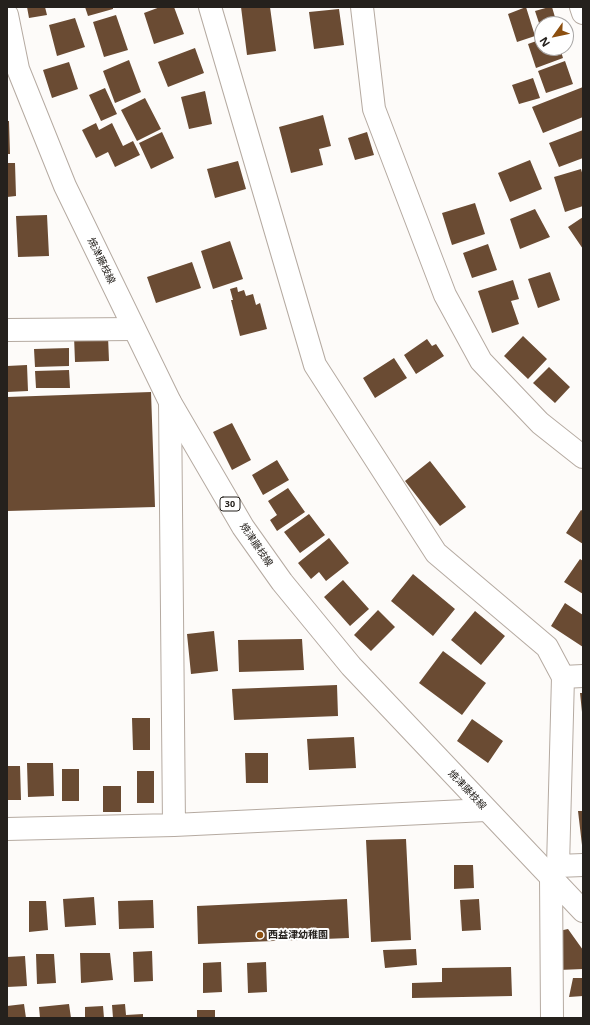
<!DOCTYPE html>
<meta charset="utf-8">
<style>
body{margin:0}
#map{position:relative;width:590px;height:1025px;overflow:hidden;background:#fdfbf9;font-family:"Noto Sans",sans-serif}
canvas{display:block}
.frame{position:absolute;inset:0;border:8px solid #25211d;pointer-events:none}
.north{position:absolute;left:534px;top:16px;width:40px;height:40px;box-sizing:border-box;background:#fff;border:1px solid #a8a6a5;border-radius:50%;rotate:237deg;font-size:11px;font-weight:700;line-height:16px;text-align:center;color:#25211d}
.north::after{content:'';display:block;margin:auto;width:14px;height:18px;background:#8c4f10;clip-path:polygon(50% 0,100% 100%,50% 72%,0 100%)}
</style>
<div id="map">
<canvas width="590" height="1025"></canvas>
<div class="frame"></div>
<div class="north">N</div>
</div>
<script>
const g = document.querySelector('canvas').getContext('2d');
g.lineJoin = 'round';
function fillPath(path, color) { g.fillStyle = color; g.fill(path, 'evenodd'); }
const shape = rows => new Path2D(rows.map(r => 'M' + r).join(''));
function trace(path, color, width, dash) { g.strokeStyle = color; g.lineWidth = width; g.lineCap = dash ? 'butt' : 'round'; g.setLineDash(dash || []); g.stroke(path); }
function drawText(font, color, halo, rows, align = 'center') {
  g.font = font + ' "Noto Sans","Noto Sans JP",sans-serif'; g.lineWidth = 4; g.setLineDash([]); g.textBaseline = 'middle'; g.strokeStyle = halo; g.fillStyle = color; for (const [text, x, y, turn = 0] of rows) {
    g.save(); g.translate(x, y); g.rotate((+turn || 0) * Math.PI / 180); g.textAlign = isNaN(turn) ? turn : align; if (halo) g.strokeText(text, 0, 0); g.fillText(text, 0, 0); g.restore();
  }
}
fillPath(shape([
 [27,7,45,7,47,15,29,18],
 [85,7,113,7,113,9,88,16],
 [160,7,174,7,184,34,154,44,144,13],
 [241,7,270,7,276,51,247,55],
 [526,7,535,36,517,42,508,14],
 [549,7,552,7,557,24,542,24,542,32,535,11],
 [339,9,344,45,314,49,309,12],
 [116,15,128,50,104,57,93,22],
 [75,18,85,47,57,56,49,25],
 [542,39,542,48,560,48,563,58,536,68,528,44],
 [195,48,204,73,168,87,158,62],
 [129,60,141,92,115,103,103,71],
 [565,61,573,84,546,93,538,71],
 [69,62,78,89,52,98,43,70],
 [533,78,540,98,519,104,512,85],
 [583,87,583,117,543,133,532,107],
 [105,88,117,114,101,121,89,95],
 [205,91,212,124,189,129,181,97],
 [145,98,161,129,137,141,121,110],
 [323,115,331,146,319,149,323,165,291,173,279,127],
 [7,121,9,121,10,154,7,154],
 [96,123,99,130,112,123,123,146,133,141,140,155,115,167,108,152,96,158,82,130],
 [583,130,583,158,559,167,549,143],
 [162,132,174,158,151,169,139,143],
 [367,132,374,155,355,160,348,138],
 [530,160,542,189,510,202,498,173],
 [238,161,246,189,215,198,207,169],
 [7,163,15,163,16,196,7,197],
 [581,169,583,176,583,206,565,212,554,177],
 [475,203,485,234,452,245,442,213],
 [535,209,550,237,520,249,510,219],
 [47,215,49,256,18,257,16,216],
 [583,217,583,249,568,227],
 [230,241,243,279,213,289,201,251],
 [488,244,497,270,472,278,463,253],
 [192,262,201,288,156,303,147,277],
 [550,272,560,300,538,308,528,279],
 [513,280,519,299,511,301,519,324,492,333,478,291],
 [237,287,238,292,244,290,246,296,253,294,256,305,260,303,267,329,240,336,231,300,233,300,230,289],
 [74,336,108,336,109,361,75,362],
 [523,336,547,359,528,379,504,356],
 [427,339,432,346,436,344,444,356,416,374,404,355],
 [69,348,69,366,35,367,34,349],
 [394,358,407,378,375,398,363,378],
 [27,365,28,391,7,392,7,366],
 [549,367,570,387,555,403,533,383],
 [69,370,70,388,36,388,35,371],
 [151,392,155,507,7,511,7,397],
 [232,423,251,460,232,470,213,432],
 [277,460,289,480,263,495,252,475],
 [430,461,466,507,440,526,405,481],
 [288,488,305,512,277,531,270,520,277,515,268,501],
 [581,510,583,511,583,544,566,533],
 [309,514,325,535,300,553,284,532],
 [329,538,349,563,326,581,319,572,311,579,298,563],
 [580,559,583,561,583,594,564,582],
 [413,574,455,609,433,636,391,601],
 [343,580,369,609,350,626,324,597],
 [565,603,583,615,583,647,551,626],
 [378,610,395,627,371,651,354,635],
 [475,611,505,636,481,665,451,640],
 [214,631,218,671,191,674,187,634],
 [302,639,304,670,239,672,238,640],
 [443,651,486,683,462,715,419,683],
 [337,685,338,716,234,720,232,689],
 [580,693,583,693,583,712,582,712],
 [132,718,150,718,150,750,133,750],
 [472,719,503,741,488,763,457,741],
 [354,737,356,768,309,770,307,739],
 [245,753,268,753,268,783,246,783],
 [27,763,53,763,54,796,28,797],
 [7,766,20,766,21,800,7,800],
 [62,769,79,769,79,801,62,801],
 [137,771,154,771,154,803,137,803],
 [103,786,121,786,121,812,103,812],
 [578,811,583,811,583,845,582,845],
 [406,839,411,940,371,942,366,840],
 [454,865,473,865,474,888,454,889],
 [94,897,96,925,65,927,63,899],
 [347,899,349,938,198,944,197,906],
 [479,899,481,930,462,931,460,900],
 [153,900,154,928,119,929,118,901],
 [29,901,46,901,48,930,29,932],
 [568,929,583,950,583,969,559,970,559,931],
 [416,949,417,965,385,968,383,950],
 [152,951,153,981,134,982,133,952],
 [80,953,110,953,113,980,81,983],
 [36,954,54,954,56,983,37,984],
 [25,956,27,986,7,987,7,957],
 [221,962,222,992,203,993,203,963],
 [266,962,267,992,248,993,247,963],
 [511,967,512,996,412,998,412,983,442,982,442,968],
 [573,978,583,978,583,996,569,997],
 [24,1004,26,1018,7,1018,7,1006],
 [69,1004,71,1018,40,1018,39,1007],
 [125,1004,126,1015,143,1014,143,1018,113,1018,112,1005],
 [103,1006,104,1018,85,1018,85,1007],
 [197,1010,215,1010,215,1018,197,1018]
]), '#6a4b33');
const minor = shape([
 [210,7,315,365,436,553,547,647,563,677,558,866,551,877,552,1018],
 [362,7,374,109,445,295,481,361,540,423,583,457],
 [581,7,583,13],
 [7,330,134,329],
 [170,402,174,825],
 [563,677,583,676],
 [7,829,174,825,486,810],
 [558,866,583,865]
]);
const major = shape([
 [7,15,18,69,65,186,170,402,243,527,282,582,351,666,583,911]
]);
trace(minor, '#b5aaa1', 24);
trace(major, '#b5aaa1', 24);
trace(minor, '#fff', 22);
trace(major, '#fff', 22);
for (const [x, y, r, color] of [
 [260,935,4,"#8c4f10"]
]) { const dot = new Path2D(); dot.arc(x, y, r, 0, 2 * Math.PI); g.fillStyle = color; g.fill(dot); trace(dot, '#fff', 1.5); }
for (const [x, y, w] of [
 [230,504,20]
]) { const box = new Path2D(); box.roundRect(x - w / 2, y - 7, w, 14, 3); g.fillStyle = '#fff'; g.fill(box); trace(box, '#25211d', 1); }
drawText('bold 9px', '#25211d', null, [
 ["30",230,504]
]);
drawText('10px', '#25211d', '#fff', [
 ["焼津藤枝線",101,261,64],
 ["焼津藤枝線",256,545,56],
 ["焼津藤枝線",467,790,47]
]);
drawText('bold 10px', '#25211d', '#fff', [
 ["西益津幼稚園",268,935]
], 'left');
</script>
